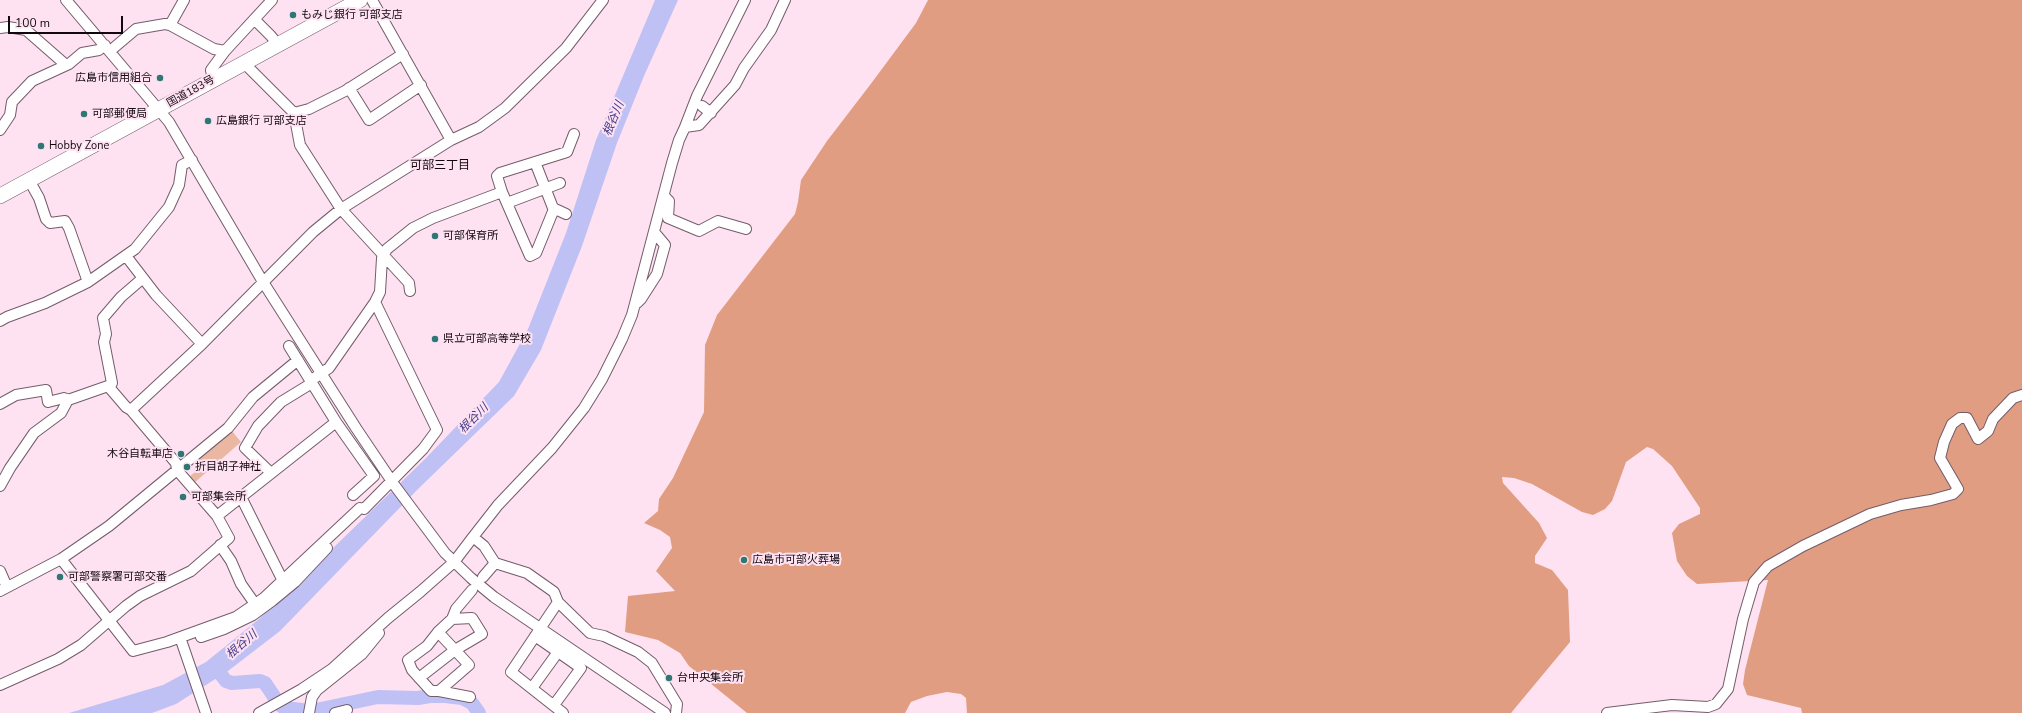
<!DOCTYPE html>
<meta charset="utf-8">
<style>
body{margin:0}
#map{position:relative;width:2022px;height:713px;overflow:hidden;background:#fee2f2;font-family:"Nunito Sans",sans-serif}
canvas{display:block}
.scale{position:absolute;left:8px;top:16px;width:115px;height:18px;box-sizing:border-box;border:2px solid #11080e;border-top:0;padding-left:5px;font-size:12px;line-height:14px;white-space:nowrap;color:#11080e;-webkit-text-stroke:3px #fee2f2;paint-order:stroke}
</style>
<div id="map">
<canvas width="2022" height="713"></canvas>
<div class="scale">100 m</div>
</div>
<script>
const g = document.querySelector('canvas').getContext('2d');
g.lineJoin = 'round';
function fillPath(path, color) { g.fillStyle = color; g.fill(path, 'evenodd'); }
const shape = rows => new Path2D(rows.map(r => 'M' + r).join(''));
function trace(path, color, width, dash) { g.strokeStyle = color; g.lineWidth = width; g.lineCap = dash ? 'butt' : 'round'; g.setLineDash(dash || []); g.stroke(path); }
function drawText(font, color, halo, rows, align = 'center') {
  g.font = font + ' "Nunito Sans","Noto Sans JP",sans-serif'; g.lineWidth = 4; g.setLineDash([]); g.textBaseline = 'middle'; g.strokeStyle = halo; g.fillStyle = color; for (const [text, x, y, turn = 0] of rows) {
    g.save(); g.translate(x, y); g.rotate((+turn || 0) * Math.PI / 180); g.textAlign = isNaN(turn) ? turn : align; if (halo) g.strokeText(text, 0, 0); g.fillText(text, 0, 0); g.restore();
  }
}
fillPath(shape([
 [231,430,241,442,194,483,189,477,200,468,194,461]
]), '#e9b7a2');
fillPath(shape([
 [928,0,2022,0,2022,713,1802,713,1801,708,1747,695,1743,684,1745,670,1768,580,1697,584,1687,576,1677,561,1672,533,1679,524,1700,514,1700,508,1672,466,1653,449,1647,447,1626,462,1612,501,1605,509,1593,515,1582,512,1532,484,1514,478,1502,477,1503,483,1539,523,1547,538,1535,556,1535,563,1552,570,1568,590,1570,642,1511,713,967,713,966,698,961,694,947,692,927,696,911,702,905,713,747,713,689,666,680,653,658,640,625,632,628,596,675,591,656,571,672,548,670,537,660,530,644,523,658,511,659,499,673,478,704,412,705,345,717,315,795,214,798,202,801,180,827,141,870,85,916,23]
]), '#e19d81');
fillPath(shape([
 [655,0,678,0,644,76,617,143,582,246,541,350,514,396,417,490,280,631,228,671,176,704,152,713,69,713,163,685,206,662,259,619,332,549,425,459,499,382,528,329,566,233,596,140]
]), '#bfc1f5');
trace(shape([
 [216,668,226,681,232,683,260,681,265,683,279,704,284,708,311,711,378,697,418,698,430,696,445,696,462,698,472,703,479,713]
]), '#bfc1f5', 14);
const minor = shape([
 [66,0,169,122,263,282,356,428,395,486,445,553,471,578,494,597,665,713],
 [372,0,451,140],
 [745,0,697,96,685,127,699,125,735,85,744,68,771,30,785,0],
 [255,20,271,36,278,45],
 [170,25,184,0],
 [0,28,8,27,26,30,66,65],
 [110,51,136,29,165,24,170,25,214,49,225,51],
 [244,63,294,113,309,109,345,91,403,54],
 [213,80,211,70,225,51,272,0],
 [349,88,369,120,421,85],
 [702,106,711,113],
 [294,113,300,145,341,209,409,283,410,291],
 [0,130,10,115,12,102,32,81,69,64,82,53,99,50,105,45],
 [535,162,553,208,566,214],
 [29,180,39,198,46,219,50,223,65,221,69,228,88,282],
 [664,196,669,201,668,218,699,231,718,221,746,229],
 [507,203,560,183],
 [554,209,536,253,530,256,502,192,497,176,500,173,567,152,574,134],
 [126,256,156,295,202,344],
 [637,303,641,299,657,274,665,245,654,232],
 [0,321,7,317,45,303,88,282,135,249,169,207,179,185,182,165,192,160],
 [289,346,336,422,374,476,353,495],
 [310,381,329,368,375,302,380,292,382,258,387,249,413,228,433,218,502,192],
 [110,387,112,383,104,342,106,334,103,318,121,297,143,278],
 [0,404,16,395,46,390,48,402,64,398,68,400],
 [271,473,245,448,258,426,281,402,312,383],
 [0,486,10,468,34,433,61,413,68,400,108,386,126,407,131,410],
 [241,497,283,581],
 [217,516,336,422],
 [473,537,498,505,552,448,584,408,602,379,622,339,632,315,672,163,679,140,685,127],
 [220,545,231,561,241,584,255,604],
 [61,559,133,651],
 [0,571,7,587],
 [483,577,495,563],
 [0,591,61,559,109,526,177,470,176,463,131,410,202,344,313,232,341,209,451,140,479,127,505,108,566,48,603,0],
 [558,602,511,672,563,713],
 [438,632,469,665,439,691,431,691,412,670,408,660,427,646,438,632,452,619,456,609,472,590],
 [535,636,581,668,554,705],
 [201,637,224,629,253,615,272,601,295,582,327,548],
 [182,643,206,713],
 [133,651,167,642,236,617,264,598,360,508,364,509,423,449,437,430,375,302],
 [419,678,455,650,482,634,472,618,452,619],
 [0,685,58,659,81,645,126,606,140,596,191,571,229,538,217,516,177,470,228,428,253,397,298,360],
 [532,688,558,652],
 [439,691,470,697],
 [259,713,302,689,332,669,388,618,420,592,454,562,473,537,484,546,495,563,527,573,554,592,558,602,590,633,604,636,638,652,652,663,677,704,676,713],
 [309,713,312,697,317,690,362,654,379,633],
 [335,713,347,710],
 [1607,713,1672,705,1708,707,1716,704,1728,689,1743,619,1754,582,1768,566,1803,546,1870,514,1901,505,1931,500,1953,494,1958,489,1940,458,1944,442,1952,424,1960,418,1967,418,1978,439,1988,431,1993,419,2013,398,2022,395]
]);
const highway = shape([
 [0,196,360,0]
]);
trace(minor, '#745c6a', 12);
trace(highway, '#745c6a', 16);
trace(minor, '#fff', 10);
trace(highway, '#fff', 15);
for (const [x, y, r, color] of [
 [293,15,4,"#2e7775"],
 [160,78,4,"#2e7775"],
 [84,114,4,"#2e7775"],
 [208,121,4,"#2e7775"],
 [41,146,4,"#2e7775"],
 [435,236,4,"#2e7775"],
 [435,339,4,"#2e7775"],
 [181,454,4,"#2e7775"],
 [187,467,4,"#2e7775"],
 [183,497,4,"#2e7775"],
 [744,560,4,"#2e7775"],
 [60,577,4,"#2e7775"],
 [669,678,4,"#2e7775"]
]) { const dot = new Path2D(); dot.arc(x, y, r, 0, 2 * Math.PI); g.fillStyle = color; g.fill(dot); trace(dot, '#fee2f2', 1.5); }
drawText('11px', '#11080e', '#fee2f2', [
 ["もみじ銀行 可部支店",301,15],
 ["広島市信用組合",152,78,"right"],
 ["可部郵便局",92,114],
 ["広島銀行 可部支店",216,121],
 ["Hobby Zone",49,146],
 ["可部保育所",443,236],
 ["県立可部高等学校",443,339],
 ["木谷自転車店",173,454,"right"],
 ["折目胡子神社",195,467],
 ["可部集会所",191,497],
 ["広島市可部火葬場",752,560],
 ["可部警察署可部交番",68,577],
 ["台中央集会所",677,678]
], 'left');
drawText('11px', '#11080e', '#fee2f2', [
 ["国道183号",191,92,-29]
]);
drawText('italic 12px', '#443f89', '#fee2f2', [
 ["根谷川",614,119,-67],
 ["根谷川",474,419,-45],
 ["根谷川",242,645,-41]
]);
drawText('12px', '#11080e', '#fee2f2', [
 ["可部三丁目",440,166]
]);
</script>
